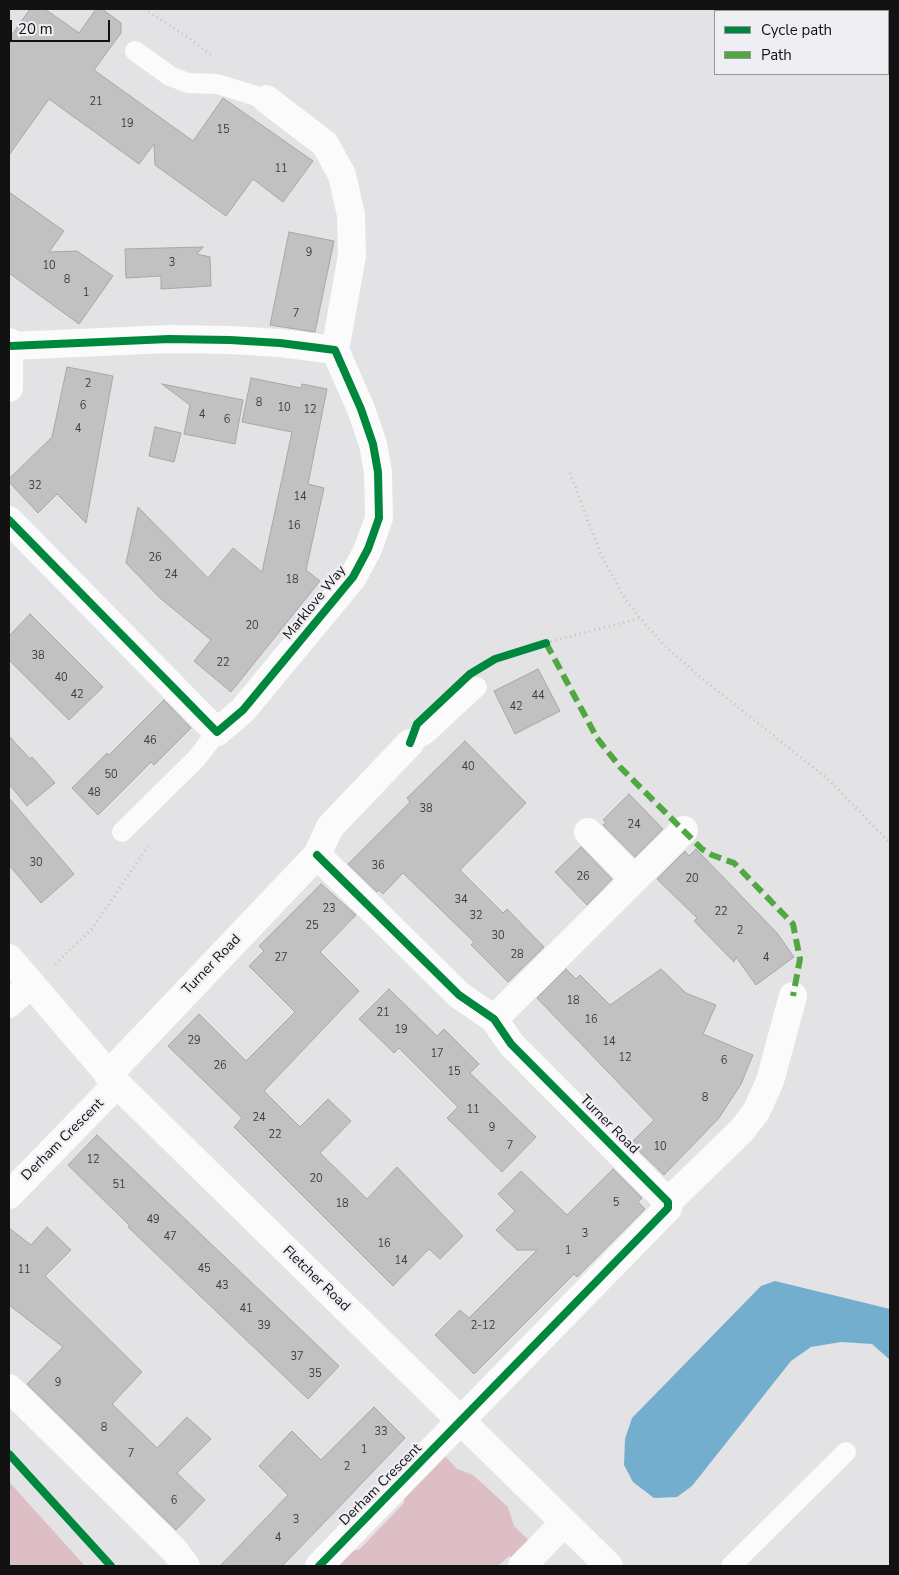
<!DOCTYPE html>
<style>
body{margin:0}
#map{position:relative;width:899px;height:1575px;overflow:hidden;background:#e3e2e4;font-family:"Nunito Sans",sans-serif}
canvas{display:block}
.frame{position:absolute;inset:0;border:10px solid #121213;pointer-events:none}
.legend{position:absolute;left:714px;top:10px;width:175px;height:65px;box-sizing:border-box;background:#efeef2;border:1px solid #979699;margin:0;padding:6px 9px;list-style:none;font-size:15px;color:#121213}
.legend li{display:flex;align-items:center;gap:10px;height:25px}
.legend b{width:25px;border:1px solid #979699}
.scale{position:absolute;left:10px;top:20px;width:100px;height:22px;box-sizing:border-box;border:2px solid #121213;border-top:0;padding-left:6px;font-size:15px;line-height:18px;white-space:nowrap;color:#121213;-webkit-text-stroke:4px #efeef2;paint-order:stroke}
</style>
<div id="map">
<canvas width="899" height="1575"></canvas>
<div class="frame"></div>
<ul class="legend">
<li><b style="height:6px;background:#00873e"></b>Cycle path</li>
<li><b style="height:6px;background:#51a842"></b>Path</li>
</ul>
<div class="scale">20 m</div>
</div>
<script>
const g = document.querySelector('canvas').getContext('2d');
g.lineJoin = 'round';
function fillPath(path, color) { g.fillStyle = color; g.fill(path, 'evenodd'); }
const shape = rows => new Path2D(rows.map(r => 'M' + r).join(''));
function trace(path, color, width, dash) { g.strokeStyle = color; g.lineWidth = width; g.lineCap = dash ? 'butt' : 'round'; g.setLineDash(dash || []); g.stroke(path); }
function drawText(font, color, halo, rows, align = 'center') {
  g.font = font + ' "Nunito Sans",sans-serif'; g.lineWidth = 4.5; g.setLineDash([]); g.textBaseline = 'middle'; g.strokeStyle = halo; g.fillStyle = color; for (const [text, x, y, turn = 0] of rows) {
    g.save(); g.translate(x, y); g.rotate((+turn || 0) * Math.PI / 180); g.textAlign = isNaN(turn) ? turn : align; if (halo) g.strokeText(text, 0, 0); g.fillText(text, 0, 0); g.restore();
  }
}
fillPath(shape([
 [445,1456,457,1469,473,1475,508,1507,514,1526,535,1546,518,1562,509,1556,498,1566,330,1566,344,1551,359,1550,404,1503,405,1494],
 [9,1482,10,1483,85,1566,9,1566]
]), '#debec5');
fillPath(shape([
 [775,1281,890,1309,890,1360,872,1344,841,1342,811,1347,791,1361,692,1486,677,1497,654,1498,633,1482,624,1465,625,1439,632,1418,761,1286]
]), '#74aece');
const building = shape([
 [30,9,45,9,79,33,96,9,102,9,121,23,121,33,94,70,193,141,223,98,313,161,283,202,253,179,226,216,155,165,154,144,139,164,49,99,9,155,9,39,30,9],
 [9,192,64,231,49,252,77,251,113,276,79,324,9,273,9,192],
 [289,232,334,241,315,332,270,325,289,232],
 [203,247,197,254,210,257,211,286,161,289,161,276,126,278,125,249,203,247],
 [67,367,113,376,86,523,57,494,38,513,9,482,9,479,52,437,67,367],
 [251,378,301,388,302,384,327,389,308,484,324,488,306,570,320,581,231,692,194,661,211,640,160,598,126,563,138,507,208,578,233,548,262,572,292,432,242,422,251,378],
 [162,384,243,400,235,444,184,434,190,405,162,384],
 [155,427,181,433,174,462,149,456,155,427],
 [30,614,103,687,69,720,9,660,9,636,30,614],
 [538,669,560,711,515,734,494,691,538,669],
 [164,700,191,728,154,765,151,762,98,815,72,788,107,753,109,755,164,700],
 [9,736,30,759,32,757,55,783,27,806,9,784,9,736],
 [465,741,526,803,460,870,503,913,507,909,544,947,508,982,471,945,474,942,403,873,383,894,379,890,377,892,348,864,410,802,407,798,465,741],
 [629,794,663,829,635,857,603,825,606,822,603,820,629,794],
 [9,798,74,874,41,903,9,865,9,798],
 [581,847,612,879,587,905,555,872,581,847],
 [696,849,777,933,794,957,756,985,736,957,734,962,694,921,697,918,657,879,685,851,689,856,696,849],
 [321,884,356,915,320,952,359,991,264,1091,300,1127,328,1099,351,1121,320,1153,367,1199,397,1167,463,1236,440,1259,429,1249,393,1286,234,1127,242,1118,168,1046,199,1014,246,1061,295,1012,249,966,264,951,259,946,321,884],
 [566,969,576,979,580,975,610,1005,661,969,686,993,716,1005,703,1034,753,1055,741,1084,719,1118,664,1175,631,1143,654,1120,537,998,566,969],
 [389,989,437,1036,444,1029,479,1064,470,1073,536,1137,502,1172,447,1118,458,1107,399,1048,394,1053,359,1019,389,989],
 [97,1135,339,1366,308,1399,128,1227,130,1226,68,1165,97,1135],
 [613,1169,642,1198,638,1202,645,1209,577,1277,574,1274,474,1374,435,1335,460,1310,469,1318,537,1250,517,1250,496,1230,515,1211,498,1194,521,1171,567,1215,613,1169],
 [47,1227,71,1250,45,1276,142,1372,112,1404,157,1448,187,1417,211,1439,177,1473,205,1500,176,1530,27,1384,63,1347,9,1305,9,1228,31,1245,47,1227],
 [374,1407,405,1438,320,1527,282,1566,220,1566,288,1495,259,1466,270,1454,292,1431,321,1460,374,1407]
]);
fillPath(building, '#c1c1c2');
trace(building, '#a7a7a8', 1);
trace(shape([
 [144,9,189,38,211,55],
 [570,473,601,555,625,599,640,618,665,646,699,676,829,780,890,843],
 [546,643,640,618],
 [55,964,92,929,148,846]
]), '#c3c3c5', 3, [1, 4]);
trace(shape([
 [135,51,170,76,188,83,217,84,266,99],
 [410,743,425,735,477,687],
 [122,832,197,758,217,732],
 [731,1566,846,1452]
]), '#fbfbfb', 20);
trace(shape([
 [266,99,325,144,342,175,351,215,352,256,335,350],
 [9,342,9,388],
 [9,520,217,732,243,710,353,577,368,549,379,518,378,472,373,444,361,409,335,350,280,343,230,340,169,339,10,346],
 [588,832,634,879],
 [317,855,459,995,494,1019,511,1044,668,1202,668,1208,319,1566],
 [9,958,117,1084,609,1566],
 [9,1004,31,984],
 [494,1019,684,830],
 [108,1075,317,855,330,827,410,743],
 [9,1195,117,1084],
 [668,1202,742,1130,756,1112,770,1081,793,996],
 [9,1388,175,1551,186,1566],
 [522,1566,564,1523]
]), '#fbfbfb', 28);
trace(shape([
 [546,643,597,738,620,767,702,849,712,855,734,863,793,924,800,959,793,996]
]), '#51a842', 6, [12, 6]);
trace(shape([
 [9,520,217,732,243,710,353,577,368,549,379,518,378,472,373,444,361,409,335,350,280,343,230,340,169,339,10,346],
 [410,743,417,724,470,674,495,659,546,643],
 [317,855,459,995,494,1019,511,1044,668,1202,668,1208,319,1566],
 [9,1454,111,1566]
]), '#00873e', 8);
drawText('11px', '#3e3e3f', null, [
 ["21",96,102],
 ["19",127,124],
 ["15",223,130],
 ["11",281,169],
 ["9",309,253],
 ["3",172,263],
 ["10",49,266],
 ["8",67,280],
 ["1",86,293],
 ["7",296,314],
 ["2",88,384],
 ["8",259,403],
 ["6",83,406],
 ["10",284,408],
 ["12",310,410],
 ["4",202,415],
 ["6",227,420],
 ["4",78,429],
 ["32",35,486],
 ["14",300,497],
 ["16",294,526],
 ["26",155,558],
 ["24",171,575],
 ["18",292,580],
 ["20",252,626],
 ["38",38,656],
 ["22",223,663],
 ["40",61,678],
 ["42",77,695],
 ["44",538,696],
 ["42",516,707],
 ["46",150,741],
 ["40",468,767],
 ["50",111,775],
 ["48",94,793],
 ["38",426,809],
 ["24",634,825],
 ["30",36,863],
 ["36",378,866],
 ["26",583,877],
 ["20",692,879],
 ["34",461,900],
 ["23",329,909],
 ["22",721,912],
 ["32",476,916],
 ["25",312,926],
 ["2",740,931],
 ["30",498,936],
 ["28",517,955],
 ["27",281,958],
 ["4",766,958],
 ["18",573,1001],
 ["21",383,1013],
 ["16",591,1020],
 ["19",401,1030],
 ["29",194,1041],
 ["14",609,1042],
 ["17",437,1054],
 ["12",625,1058],
 ["6",724,1061],
 ["26",220,1066],
 ["15",454,1072],
 ["8",705,1098],
 ["11",473,1110],
 ["24",259,1118],
 ["9",492,1128],
 ["22",275,1135],
 ["7",510,1146],
 ["10",660,1147],
 ["12",93,1160],
 ["20",316,1179],
 ["51",119,1185],
 ["5",616,1203],
 ["18",342,1204],
 ["49",153,1220],
 ["3",585,1234],
 ["47",170,1237],
 ["16",384,1244],
 ["1",568,1251],
 ["14",401,1261],
 ["45",204,1269],
 ["11",24,1270],
 ["43",222,1286],
 ["41",246,1309],
 ["39",264,1326],
 ["2-12",483,1326],
 ["37",297,1357],
 ["35",315,1374],
 ["9",58,1383],
 ["8",104,1428],
 ["33",381,1432],
 ["1",364,1450],
 ["7",131,1454],
 ["2",347,1467],
 ["6",174,1501],
 ["3",296,1520],
 ["4",278,1538]
]);
drawText('14px', '#121213', '#efeef2', [
 ["Marklove Way",315,603,-51],
 ["Turner Road",212,965,-46],
 ["Turner Road",609,1125,45],
 ["Derham Crescent",63,1140,-45],
 ["Fletcher Road",316,1279,44],
 ["Derham Crescent",381,1485,-45]
]);
</script>
